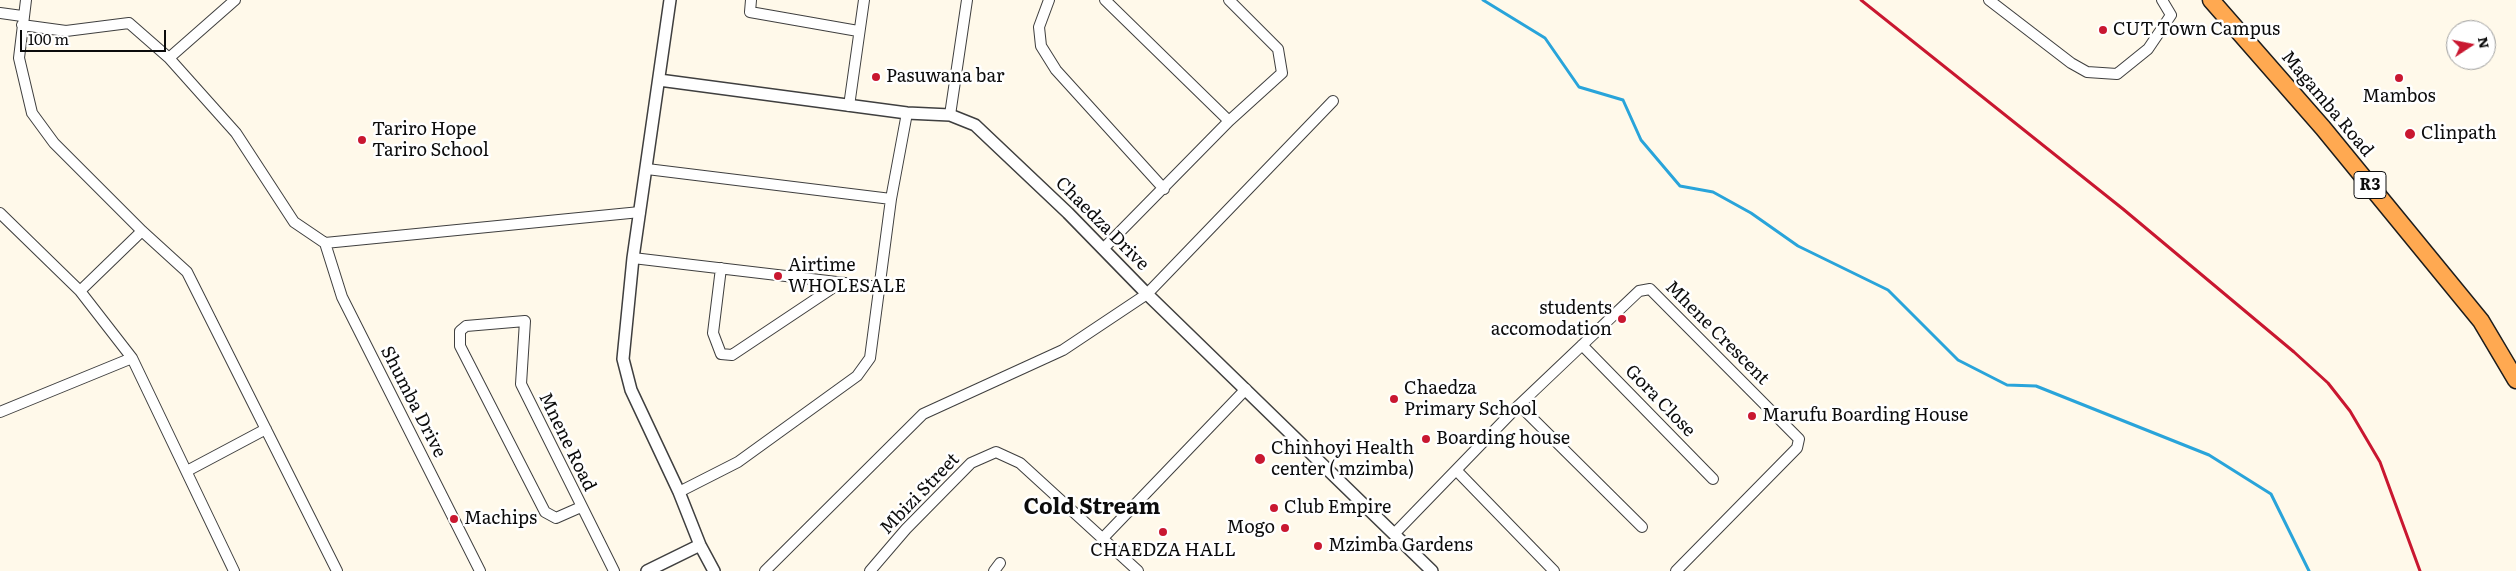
<!DOCTYPE html>
<style>
body{margin:0}
#map{position:relative;width:2516px;height:571px;overflow:hidden;background:#fff9ea;font-family:Literata,serif}
canvas{display:block}
.north{position:absolute;left:2446px;top:20px;width:50px;height:50px;box-sizing:border-box;background:#fff;border:1px solid #9e9e9e;border-radius:50%;rotate:79deg;font-size:14px;font-weight:700;line-height:20px;text-align:center;color:#0c0c0c}
.north::after{content:'';display:block;margin:auto;width:18px;height:22px;background:#c91730;clip-path:polygon(50% 0,100% 100%,50% 72%,0 100%)}
.scale{position:absolute;left:20px;top:30px;width:146px;height:22px;box-sizing:border-box;border:2px solid #0c0c0c;border-top:0;padding-left:6px;font-size:15px;line-height:18px;white-space:nowrap;color:#0c0c0c;-webkit-text-stroke:4px #fff;paint-order:stroke}
</style>
<div id="map">
<canvas width="2516" height="571"></canvas>
<div class="north">N</div>
<div class="scale">100 m</div>
</div>
<script>
const g = document.querySelector('canvas').getContext('2d');
g.lineJoin = 'round';
const shape = rows => new Path2D(rows.map(r => 'M' + r).join(''));
function trace(path, color, width, dash) { g.strokeStyle = color; g.lineWidth = width; g.lineCap = dash ? 'butt' : 'round'; g.setLineDash(dash || []); g.stroke(path); }
function drawText(font, color, halo, rows, align = 'center') {
  g.font = font + ' Literata,serif'; g.lineWidth = 5; g.setLineDash([]); g.textBaseline = 'middle'; g.strokeStyle = halo; g.fillStyle = color; for (const [text, x, y, turn = 0] of rows) {
    g.save(); g.translate(x, y); g.rotate((+turn || 0) * Math.PI / 180); g.textAlign = isNaN(turn) ? turn : align; if (halo) g.strokeText(text, 0, 0); g.fillText(text, 0, 0); g.restore();
  }
}
trace(shape([
 [1483,0,1545,38,1579,87,1623,100,1641,140,1680,186,1713,192,1751,213,1798,246,1888,290,1958,360,2007,385,2036,386,2209,455,2271,494,2309,571]
]), '#29a4da', 3);
const minor = shape([
 [26,0,19,58,32,113,54,143,142,231,187,272,337,571],
 [751,0,750,12,858,31],
 [1049,0,1039,27,1041,46,1056,70,1164,189],
 [1105,0,1229,121],
 [1989,0,2071,63,2087,72,2117,74,2148,49,2171,15,2162,0],
 [0,13,22,16],
 [22,25,66,31,129,23,169,58,236,133,294,222,325,243,640,212],
 [169,58,235,0],
 [849,106,864,0],
 [950,115,967,0],
 [647,169,891,199],
 [0,213,80,291,132,358,234,571],
 [325,243,342,297,480,571],
 [1103,249,1229,121,1282,73,1278,49,1229,0],
 [633,258,879,287],
 [721,268,713,333,721,354,732,355,840,283],
 [80,291,142,231],
 [1582,345,1713,479],
 [1519,405,1642,527],
 [0,412,132,358],
 [1456,470,1554,571],
 [187,471,266,429],
 [679,492,738,462,857,376,870,358,891,199,907,113],
 [581,507,556,518,545,512,460,346,460,331,466,326,525,321,521,384,614,571],
 [1395,533,1519,405,1639,291,1650,289,1799,439,1797,448,1676,571],
 [1102,539,1246,389],
 [765,571,923,414,1063,350,1147,294,1333,101],
 [870,571,906,529,971,463,996,452,1020,463,1138,571],
 [994,571,1000,563]
]);
const tertiary = shape([
 [670,0,633,258,623,359,631,390,679,492,700,545,714,571],
 [659,80,907,113,950,115,975,125,1068,213,1147,294,1432,571],
 [647,571,700,545]
]);
const trunk = shape([
 [2211,0,2323,128,2481,321,2516,380]
]);
trace(minor, '#3f3f3f', 12);
trace(tertiary, '#3f3f3f', 14);
trace(trunk, '#1d1d1d', 19);
trace(minor, '#fff', 10);
trace(tertiary, '#fff', 11);
trace(trunk, '#ffa951', 16);
trace(shape([
 [1861,0,2123,209,2294,352,2328,383,2350,411,2380,462,2420,571]
]), '#c91730', 3);
for (const [x, y, r, color] of [
 [2103,30,5,"#c91730"],
 [876,77,5,"#c91730"],
 [2399,78,5,"#c91730"],
 [2410,134,6,"#c91730"],
 [362,140,5,"#c91730"],
 [778,276,5,"#c91730"],
 [1622,319,5,"#c91730"],
 [1394,399,5,"#c91730"],
 [1752,416,5,"#c91730"],
 [1426,439,5,"#c91730"],
 [1260,459,6,"#c91730"],
 [1274,508,5,"#c91730"],
 [454,519,5,"#c91730"],
 [1285,528,5,"#c91730"],
 [1163,532,5,"#c91730"],
 [1318,546,5,"#c91730"]
]) { const dot = new Path2D(); dot.arc(x, y, r, 0, 2 * Math.PI); g.fillStyle = color; g.fill(dot); trace(dot, '#fff', 2); }
for (const [x, y, w] of [
 [2370,185,32]
]) { const box = new Path2D(); box.roundRect(x - w / 2, y - 13.5, w, 27, 4); g.fillStyle = '#fff'; g.fill(box); trace(box, '#0c0c0c', 1); }
drawText('bold 16px', '#0c0c0c', null, [
 ["R3",2370,185]
]);
drawText('18px', '#0c0c0c', '#fff', [
 ["CUT Town Campus",2113,30],
 ["Pasuwana bar",886,77],
 ["Mambos",2399,97,"center"],
 ["Tariro Hope",372,130],
 ["Tariro School",372,151],
 ["Clinpath",2421,134],
 ["Airtime",788,266],
 ["WHOLESALE",788,287],
 ["students",1612,309,"right"],
 ["accomodation",1612,330,"right"],
 ["Chaedza",1404,389],
 ["Primary School",1404,410],
 ["Marufu Boarding House",1762,416],
 ["Boarding house",1436,439],
 ["Chinhoyi Health",1271,449],
 ["center ( mzimba)",1271,470],
 ["Club Empire",1284,508],
 ["Machips",464,519],
 ["Mogo",1275,528,"right"],
 ["Mzimba Gardens",1328,546],
 ["CHAEDZA HALL",1163,551,"center"]
], 'left');
drawText('18px', '#0c0c0c', '#fff', [
 ["Magamba Road",2327,104,50],
 ["Chaedza Drive",1102,224,45],
 ["Mhene Crescent",1717,333,45],
 ["Gora Close",1660,401,46],
 ["Shumba Drive",413,402,63],
 ["Mnene Road",567,442,64],
 ["Mbizi Street",920,494,-46]
]);
drawText('bold 22px', '#0c0c0c', '#fff', [
 ["Cold Stream",1092,508]
]);
</script>
